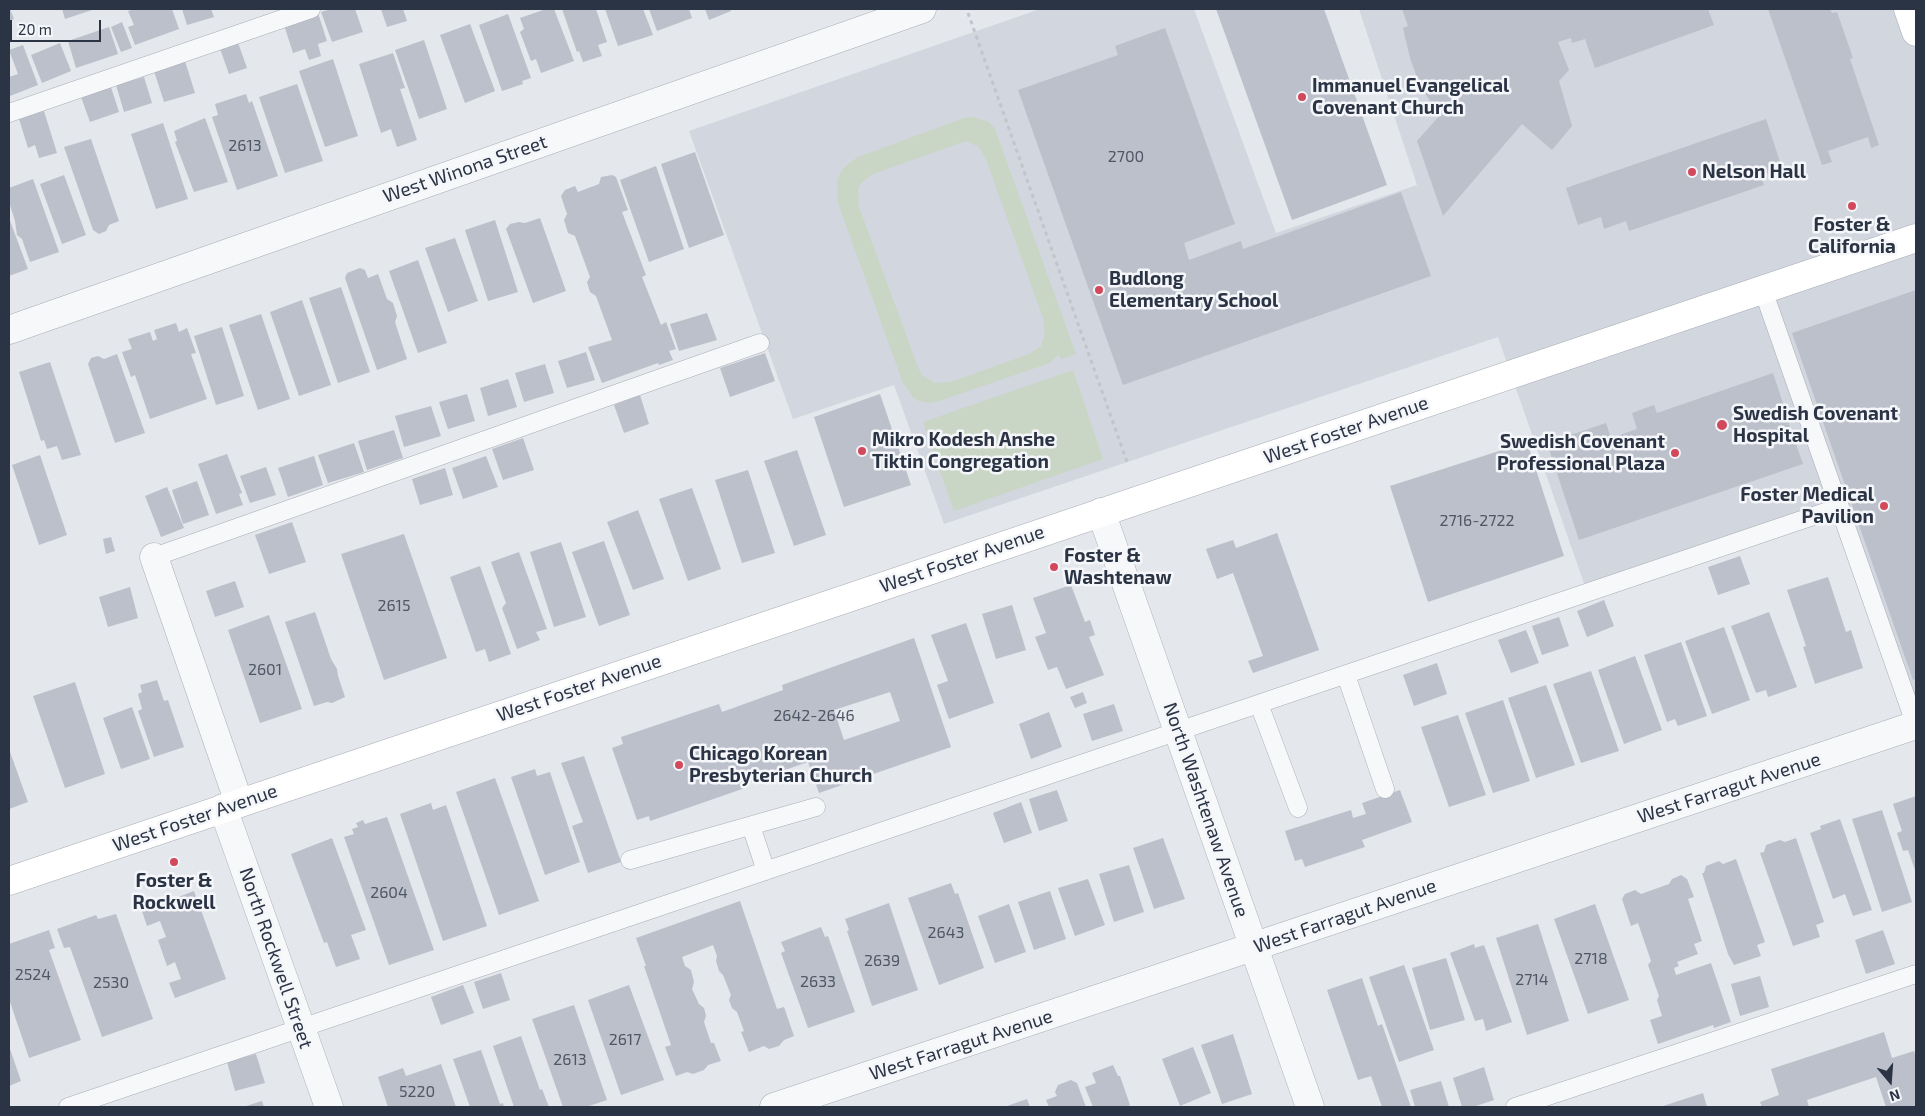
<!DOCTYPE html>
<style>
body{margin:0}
#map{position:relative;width:1925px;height:1116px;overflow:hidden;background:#e4e7ec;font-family:"Exo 2",sans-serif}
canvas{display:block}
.frame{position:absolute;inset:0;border:10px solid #2b3445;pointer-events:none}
.north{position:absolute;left:1865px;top:1056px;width:50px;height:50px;-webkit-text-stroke:4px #f4f6f9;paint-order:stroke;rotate:162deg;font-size:14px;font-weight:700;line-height:20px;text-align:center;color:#2b3445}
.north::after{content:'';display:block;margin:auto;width:18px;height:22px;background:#2b3445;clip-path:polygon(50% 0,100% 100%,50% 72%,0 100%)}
.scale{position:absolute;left:10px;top:20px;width:91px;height:22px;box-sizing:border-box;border:2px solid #2b3445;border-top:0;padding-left:6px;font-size:15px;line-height:18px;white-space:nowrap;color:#2b3445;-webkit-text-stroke:4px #f4f6f9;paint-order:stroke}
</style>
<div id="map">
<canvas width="1925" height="1116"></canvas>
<div class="frame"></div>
<div class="north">N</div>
<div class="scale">20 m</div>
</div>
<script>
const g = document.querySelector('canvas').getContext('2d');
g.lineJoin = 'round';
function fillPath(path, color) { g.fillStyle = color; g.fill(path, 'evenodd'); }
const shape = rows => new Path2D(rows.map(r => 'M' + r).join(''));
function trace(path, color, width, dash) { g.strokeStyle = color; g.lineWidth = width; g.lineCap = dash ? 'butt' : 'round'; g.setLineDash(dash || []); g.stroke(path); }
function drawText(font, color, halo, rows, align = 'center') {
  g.font = font + ' "Exo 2",sans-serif'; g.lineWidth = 5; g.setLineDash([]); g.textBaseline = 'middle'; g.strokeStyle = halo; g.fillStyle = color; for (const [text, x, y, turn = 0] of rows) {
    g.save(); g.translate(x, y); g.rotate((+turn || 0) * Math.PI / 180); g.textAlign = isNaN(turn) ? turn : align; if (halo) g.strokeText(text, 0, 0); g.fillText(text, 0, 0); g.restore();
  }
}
fillPath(shape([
 [1040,9,1194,9,1276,233,1417,185,1359,9,1916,9,1916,711,1841,503,1586,589,1498,337,944,524,894,385,793,419,689,131]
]), '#d2d6de');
fillPath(shape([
 [973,117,989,122,995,129,1076,354,1061,359,1058,354,1050,363,939,401,928,403,919,401,913,397,903,383,838,203,837,182,841,171,848,164,858,157,964,118],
 [966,141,979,147,987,162,1043,318,1045,333,1041,346,1029,354,951,382,935,383,922,375,918,367,859,207,858,191,860,184,873,174],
 [1073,370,1103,459,954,511,923,422]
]), '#c9d6c5');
fillPath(shape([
 [9,9,10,9,14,19,9,21],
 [62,9,95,9,65,19],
 [134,9,172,9,179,29,135,45,128,27,134,25,128,11],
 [182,9,211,9,214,17,187,25],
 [331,9,355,9,363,32,332,42,321,12],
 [381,9,403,9,407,21,387,27],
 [546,9,554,9,574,61,541,73,536,59,531,61,520,32,524,29,520,18],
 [562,9,596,9,607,42,598,45,602,56,583,62,579,51,577,52],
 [605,9,643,9,653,35,618,46],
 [649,9,689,9,692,18,657,31],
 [705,9,730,9,731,11,709,20],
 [1216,9,1324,9,1387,185,1292,220],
 [1402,9,1708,9,1714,25,1595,68,1585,39,1572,43,1571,38,1558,42,1569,70,1559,81,1572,126,1552,150,1522,124,1443,216,1417,141,1440,115,1420,86,1410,58,1403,28,1408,26],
 [1768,9,1830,9,1832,13,1837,12,1853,58,1850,59,1879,145,1871,148,1868,137,1828,151,1832,162,1822,165],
 [318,13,327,41,318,44,321,56,309,60,305,49,293,53,284,25],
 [508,14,531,78,522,81,523,84,502,91,479,25],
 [122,22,132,48,121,52,111,27],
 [470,24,495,91,465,103,440,35],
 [109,27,118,54,76,68,68,41],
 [1165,28,1235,224,1184,243,1189,260,1241,241,1243,249,1401,192,1431,276,1123,385,1018,90,1118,55,1115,46],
 [236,37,247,68,229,74,218,43],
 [424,40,447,109,419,119,395,50],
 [60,43,71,71,42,83,31,55],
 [23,45,38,85,10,96,9,77,18,74,9,50],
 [393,53,405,88,400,89,417,140,397,147,391,129,381,133,359,64],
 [333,59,358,136,325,147,299,71],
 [185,61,195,93,164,102,154,71],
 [144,77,152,103,124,112,116,85],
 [110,84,119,112,90,122,80,94],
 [297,84,323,161,285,173,259,97],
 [246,94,249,103,252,101,278,176,237,190,212,117,218,115,215,104],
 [44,111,57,153,39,158,35,145,28,148,19,119],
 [205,118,228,182,194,192,175,142,177,141,174,131],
 [1766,119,1782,168,1761,176,1764,185,1629,231,1626,221,1604,229,1601,217,1578,225,1566,188],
 [163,123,188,199,156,209,131,134],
 [91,139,119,221,109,225,106,231,99,234,93,230,64,147],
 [695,152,724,235,689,248,661,164],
 [656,166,684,249,649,262,620,180],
 [64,175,86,235,62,244,40,184],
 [612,175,616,177,628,210,622,212,646,275,642,277,661,325,666,322,676,349,669,351,673,360,659,365,658,363,602,383,588,347,612,340,596,296,590,292,587,282,590,277,575,236,568,233,564,220,567,214,561,196,565,190,575,186,578,192,599,184,601,177],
 [33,179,59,252,30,262,22,239,17,235,15,221,9,202,9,188],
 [9,218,28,269,9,276],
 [540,218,566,291,533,303,506,229,510,224,519,222,525,223],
 [495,220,518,292,488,301,465,230],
 [455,238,478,301,448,312,425,248],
 [418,260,447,343,418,353,389,271],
 [360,268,365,270,368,278,378,274,387,299,393,303,397,316,395,322,407,359,377,370,345,278,347,273],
 [341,287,370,372,338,383,309,298],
 [1916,290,1916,679,1913,680,1792,333],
 [302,300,331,385,299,396,270,312],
 [707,313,717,340,679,351,670,324],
 [261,314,290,399,258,410,229,325],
 [176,323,179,332,187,328,196,353,191,354,207,399,150,419,135,375,131,377,122,352,132,349,128,339,150,332,153,341,157,339,154,330],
 [222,327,244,396,216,405,194,336],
 [586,352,595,380,567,388,558,361],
 [765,353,775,381,730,397,720,368],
 [117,354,145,433,115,443,88,364,91,358,98,356,104,359],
 [50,362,81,455,62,460,57,446,47,449,44,440,41,441,19,372],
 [545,364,554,393,524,402,515,373],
 [1773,373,1786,412,1781,414,1784,422,1788,421,1803,464,1579,540,1547,443,1606,423,1611,438,1637,429,1632,413,1654,405,1657,413],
 [508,379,517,407,488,416,480,388],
 [467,394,475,421,448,429,439,402],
 [880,394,911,485,844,507,814,417],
 [640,395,649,424,624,433,614,405],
 [431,406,441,436,404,447,395,416],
 [394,430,403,458,367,470,358,441],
 [523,438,534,470,503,480,492,449],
 [1527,442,1564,556,1428,602,1390,486],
 [354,443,364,472,328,483,318,455],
 [797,450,826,535,794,546,764,461],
 [227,454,242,493,239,494,243,505,216,514,198,464],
 [40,455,67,535,39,545,12,465],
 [314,456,323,485,288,497,278,468],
 [486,456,498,487,463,499,452,468],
 [266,467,276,495,250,503,240,476],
 [445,468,453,495,420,505,412,479],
 [748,470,775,553,742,563,715,480],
 [197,481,209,515,183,524,172,490],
 [167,487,184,528,161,537,145,496],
 [692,488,721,569,688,581,659,499],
 [638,510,664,579,633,590,607,522],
 [292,522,306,562,269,574,255,535],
 [1277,533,1319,650,1253,673,1248,661,1263,656,1233,573,1217,579,1206,549,1233,540,1236,548],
 [404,534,447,658,384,680,341,554],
 [111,537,115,551,106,554,103,539],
 [604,541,630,615,599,626,572,552],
 [561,542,586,617,554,627,530,552],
 [519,552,547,629,536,632,540,640,517,649,502,608,506,603,491,562],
 [1740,556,1750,584,1718,595,1708,567],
 [480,566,511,654,489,662,485,649,476,652,450,577],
 [1828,577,1846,632,1851,630,1863,668,1815,684,1803,647,1806,646,1787,590],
 [235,581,244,607,215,617,206,591],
 [1071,585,1085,622,1090,620,1095,635,1089,637,1104,675,1066,689,1057,667,1048,670,1035,637,1046,633,1033,598],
 [130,587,138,618,108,627,99,597],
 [1604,600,1614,626,1587,637,1577,611],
 [1012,605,1026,650,996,659,982,614],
 [315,612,331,659,337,669,338,676,345,697,332,703,327,702,314,706,285,622],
 [1769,612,1797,687,1768,697,1766,690,1756,693,1731,626],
 [269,615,302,709,260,723,228,630],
 [1559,617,1569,646,1542,655,1532,626],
 [966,623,994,703,949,719,937,685,948,681,931,635],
 [1724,627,1750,700,1712,714,1685,641],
 [1526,630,1539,663,1511,673,1498,640],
 [914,638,951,747,819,793,808,762,747,783,748,787,650,821,649,816,637,820,612,748,623,744,621,737,719,704,722,712,783,690,782,685],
 [890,692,900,721,844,740,834,710],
 [1681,642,1707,716,1678,726,1675,719,1667,722,1644,655],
 [1635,656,1662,730,1624,744,1598,670],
 [1437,663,1447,694,1414,706,1403,675],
 [1591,671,1619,751,1581,763,1553,684],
 [157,680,164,701,168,700,184,747,154,757,138,711,142,709,138,694,142,692,140,685],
 [75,682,105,774,65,788,33,696],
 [1546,685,1575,765,1536,778,1508,698],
 [1083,692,1087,703,1075,708,1070,697],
 [1503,700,1530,781,1493,793,1465,713],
 [1114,704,1123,731,1092,741,1083,714],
 [132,707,150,759,121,769,103,718],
 [1049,712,1062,747,1031,759,1019,724],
 [1458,715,1486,795,1449,807,1421,727],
 [9,749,28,802,9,809],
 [584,756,621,862,588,873,572,826,583,822,561,763],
 [535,769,537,776,550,772,580,862,545,875,511,777],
 [495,778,539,901,499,915,456,792],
 [1057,790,1068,821,1039,831,1029,799],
 [1400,790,1412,822,1362,840,1365,847,1305,867,1302,859,1295,861,1285,831,1351,810,1353,818,1366,814,1362,803],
 [1916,796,1916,873,1908,850,1903,851,1897,833,1902,831,1893,804],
 [1021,802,1032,833,1004,843,993,813],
 [431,803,433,810,446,805,487,926,443,941,400,814],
 [1882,810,1912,902,1882,912,1852,819],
 [387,817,434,950,389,965,344,837,354,834,352,829,358,827,356,823,363,820,365,824],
 [1840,819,1872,910,1853,916,1845,894,1833,899,1810,833,1821,829,1820,826],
 [332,838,366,930,351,935,360,959,336,967,327,942,324,943,291,854],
 [1163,838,1185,899,1154,909,1133,848],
 [1796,838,1824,922,1816,925,1820,937,1793,946,1760,853,1764,852,1766,845,1780,840,1785,842],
 [1736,859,1765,942,1757,945,1761,956,1734,965,1728,954,1702,873,1704,873,1706,866,1719,861,1723,864],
 [1129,865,1144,912,1114,922,1099,874],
 [1681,875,1687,879,1694,897,1688,899,1702,941,1694,944,1698,954,1677,962,1679,966,1674,968,1676,975,1711,963,1731,1022,1714,1028,1713,1025,1658,1044,1650,1020,1662,1016,1657,1000,1659,996,1648,965,1651,961,1638,923,1631,926,1622,899,1625,894,1635,890,1641,894,1669,884,1672,879],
 [1088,879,1105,925,1075,936,1058,888],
 [951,883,955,894,958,893,984,968,939,985,908,898],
 [194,891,226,979,175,998,169,983,181,979,175,962,167,966,158,940,166,937,160,921,147,926,142,911],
 [1050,891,1066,939,1034,950,1018,902],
 [740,901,777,1009,784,1007,794,1036,784,1040,779,1046,769,1049,764,1046,749,1052,741,1032,744,1031,737,1012,732,1008,729,1000,731,995,723,975,719,971,716,961,717,956,713,945,682,957,685,966,691,970,694,982,692,989,699,1004,704,1008,706,1016,704,1022,711,1043,714,1043,721,1061,708,1065,704,1070,693,1074,687,1072,676,1076,665,1047,671,1045,644,966,646,966,636,938],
 [889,903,918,990,872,1006,847,931,849,930,845,919],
 [1009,904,1026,952,995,963,978,916],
 [1595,904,1629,1000,1588,1014,1554,919],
 [116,914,153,1019,102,1037,70,947,64,948,57,929,96,915,98,919],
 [1538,924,1569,1021,1527,1035,1496,938],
 [821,927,825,937,828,936,855,1012,808,1028,781,953,785,951,781,942],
 [49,930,55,948,49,950,81,1040,29,1058,9,999,9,944],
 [1883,930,1895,964,1866,974,1855,940],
 [1474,944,1475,948,1484,945,1512,1022,1486,1031,1483,1019,1475,1021,1450,953],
 [1446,958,1465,1020,1430,1030,1412,968],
 [1404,965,1434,1050,1399,1062,1369,977],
 [501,973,510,1000,483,1009,474,982],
 [1760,976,1769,1007,1740,1016,1731,984],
 [1362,978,1378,1026,1382,1024,1411,1107,1382,1107,1371,1076,1358,1080,1327,990],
 [463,985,474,1013,441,1025,431,997],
 [629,985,664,1080,621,1095,588,1000],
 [574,1005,607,1100,586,1107,563,1107,532,1019],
 [1884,1032,1892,1058,1914,1051,1916,1058,1916,1107,1886,1107,1876,1077,1807,1100,1809,1107,1762,1107,1760,1102,1779,1095,1771,1069],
 [1233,1034,1252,1094,1222,1104,1201,1045],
 [521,1036,540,1090,542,1089,549,1107,514,1107,493,1046],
 [9,1046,21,1081,9,1086],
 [1193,1047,1211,1093,1180,1106,1162,1059],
 [481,1050,500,1104,503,1103,504,1107,470,1107,453,1059],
 [256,1054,265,1083,235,1091,227,1062],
 [441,1064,456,1107,388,1107,378,1077,403,1068,406,1076],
 [1113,1065,1118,1076,1120,1076,1130,1105,1128,1107,1093,1107,1085,1087,1096,1083,1092,1073],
 [1484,1067,1494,1100,1473,1107,1462,1107,1453,1078],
 [1071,1080,1077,1083,1086,1107,1049,1107,1046,1100,1057,1096,1055,1092,1058,1085],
 [1441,1081,1449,1107,1415,1107,1410,1090],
 [1703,1093,1707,1107,1660,1107],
 [1027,1099,1030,1107,1004,1107],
 [262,1101,264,1107,243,1107]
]), '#bbc0ca');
const service = shape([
 [9,113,311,9],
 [1763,290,1916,726],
 [154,557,760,343],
 [1346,675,1385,789],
 [1259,704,1298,808],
 [751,826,766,871],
 [630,860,816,807],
 [68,1107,1840,507],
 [1515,1107,1916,974]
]);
const minor = shape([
 [9,330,922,9],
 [1101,512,1310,1107],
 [154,557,239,803],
 [223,808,329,1107],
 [774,1107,1916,725]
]);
const secondary = shape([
 [1908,9,1916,32],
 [9,881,1916,238]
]);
trace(service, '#a9aeb7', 19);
trace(minor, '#a9aeb7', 29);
trace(secondary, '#a9aeb7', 29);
trace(shape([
 [968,13,1127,462]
]), '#c2c5cb', 3, [4, 4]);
trace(service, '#f7f8fa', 18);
trace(minor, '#f7f8fa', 28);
trace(secondary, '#fff', 28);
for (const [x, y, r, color] of [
 [1302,97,5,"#d1495b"],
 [1692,172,5,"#d1495b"],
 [1852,206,5,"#d1495b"],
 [1099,290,5,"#d1495b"],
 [1722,425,6,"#d1495b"],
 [862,451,5,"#d1495b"],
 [1675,453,5,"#d1495b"],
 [1884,506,5,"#d1495b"],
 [1054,567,5,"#d1495b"],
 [679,765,5,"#d1495b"],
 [174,862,5,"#d1495b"]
]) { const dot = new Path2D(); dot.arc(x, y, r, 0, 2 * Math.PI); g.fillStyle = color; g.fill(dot); trace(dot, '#f4f6f9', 2); }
drawText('16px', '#4f5766', null, [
 ["2613",245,146],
 ["2700",1126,157],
 ["2716-2722",1477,521],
 ["2615",394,606],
 ["2601",265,670],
 ["2642-2646",814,716],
 ["2604",389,893],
 ["2643",946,933],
 ["2718",1591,959],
 ["2639",882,961],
 ["2524",33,975],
 ["2714",1532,980],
 ["2633",818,982],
 ["2530",111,983],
 ["2617",625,1040],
 ["2613",570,1060],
 ["5220",417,1092]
]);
drawText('bold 19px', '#2b3445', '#f4f6f9', [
 ["Immanuel Evangelical",1312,86],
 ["Covenant Church",1312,108],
 ["Nelson Hall",1702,172],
 ["Foster &",1852,225,"center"],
 ["California",1852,247,"center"],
 ["Budlong",1109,279],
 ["Elementary School",1109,301],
 ["Swedish Covenant",1733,414],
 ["Hospital",1733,436],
 ["Mikro Kodesh Anshe",872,440],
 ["Tiktin Congregation",872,462],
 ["Swedish Covenant",1665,442,"right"],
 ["Professional Plaza",1665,464,"right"],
 ["Foster Medical",1874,495,"right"],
 ["Pavilion",1874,517,"right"],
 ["Foster &",1064,556],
 ["Washtenaw",1064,578],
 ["Chicago Korean",689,754],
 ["Presbyterian Church",689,776],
 ["Foster &",174,881,"center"],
 ["Rockwell",174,903,"center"]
], 'left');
drawText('19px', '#2b3445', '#f4f6f9', [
 ["West Winona Street",465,169,-19],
 ["West Foster Avenue",1346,430,-19],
 ["West Foster Avenue",962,559,-19],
 ["West Foster Avenue",579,688,-19],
 ["West Farragut Avenue",1729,788,-18],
 ["North Washtenaw Avenue",1206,810,71],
 ["West Foster Avenue",195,818,-19],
 ["West Farragut Avenue",1345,916,-19],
 ["North Rockwell Street",276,958,71],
 ["West Farragut Avenue",961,1045,-18]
]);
</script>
